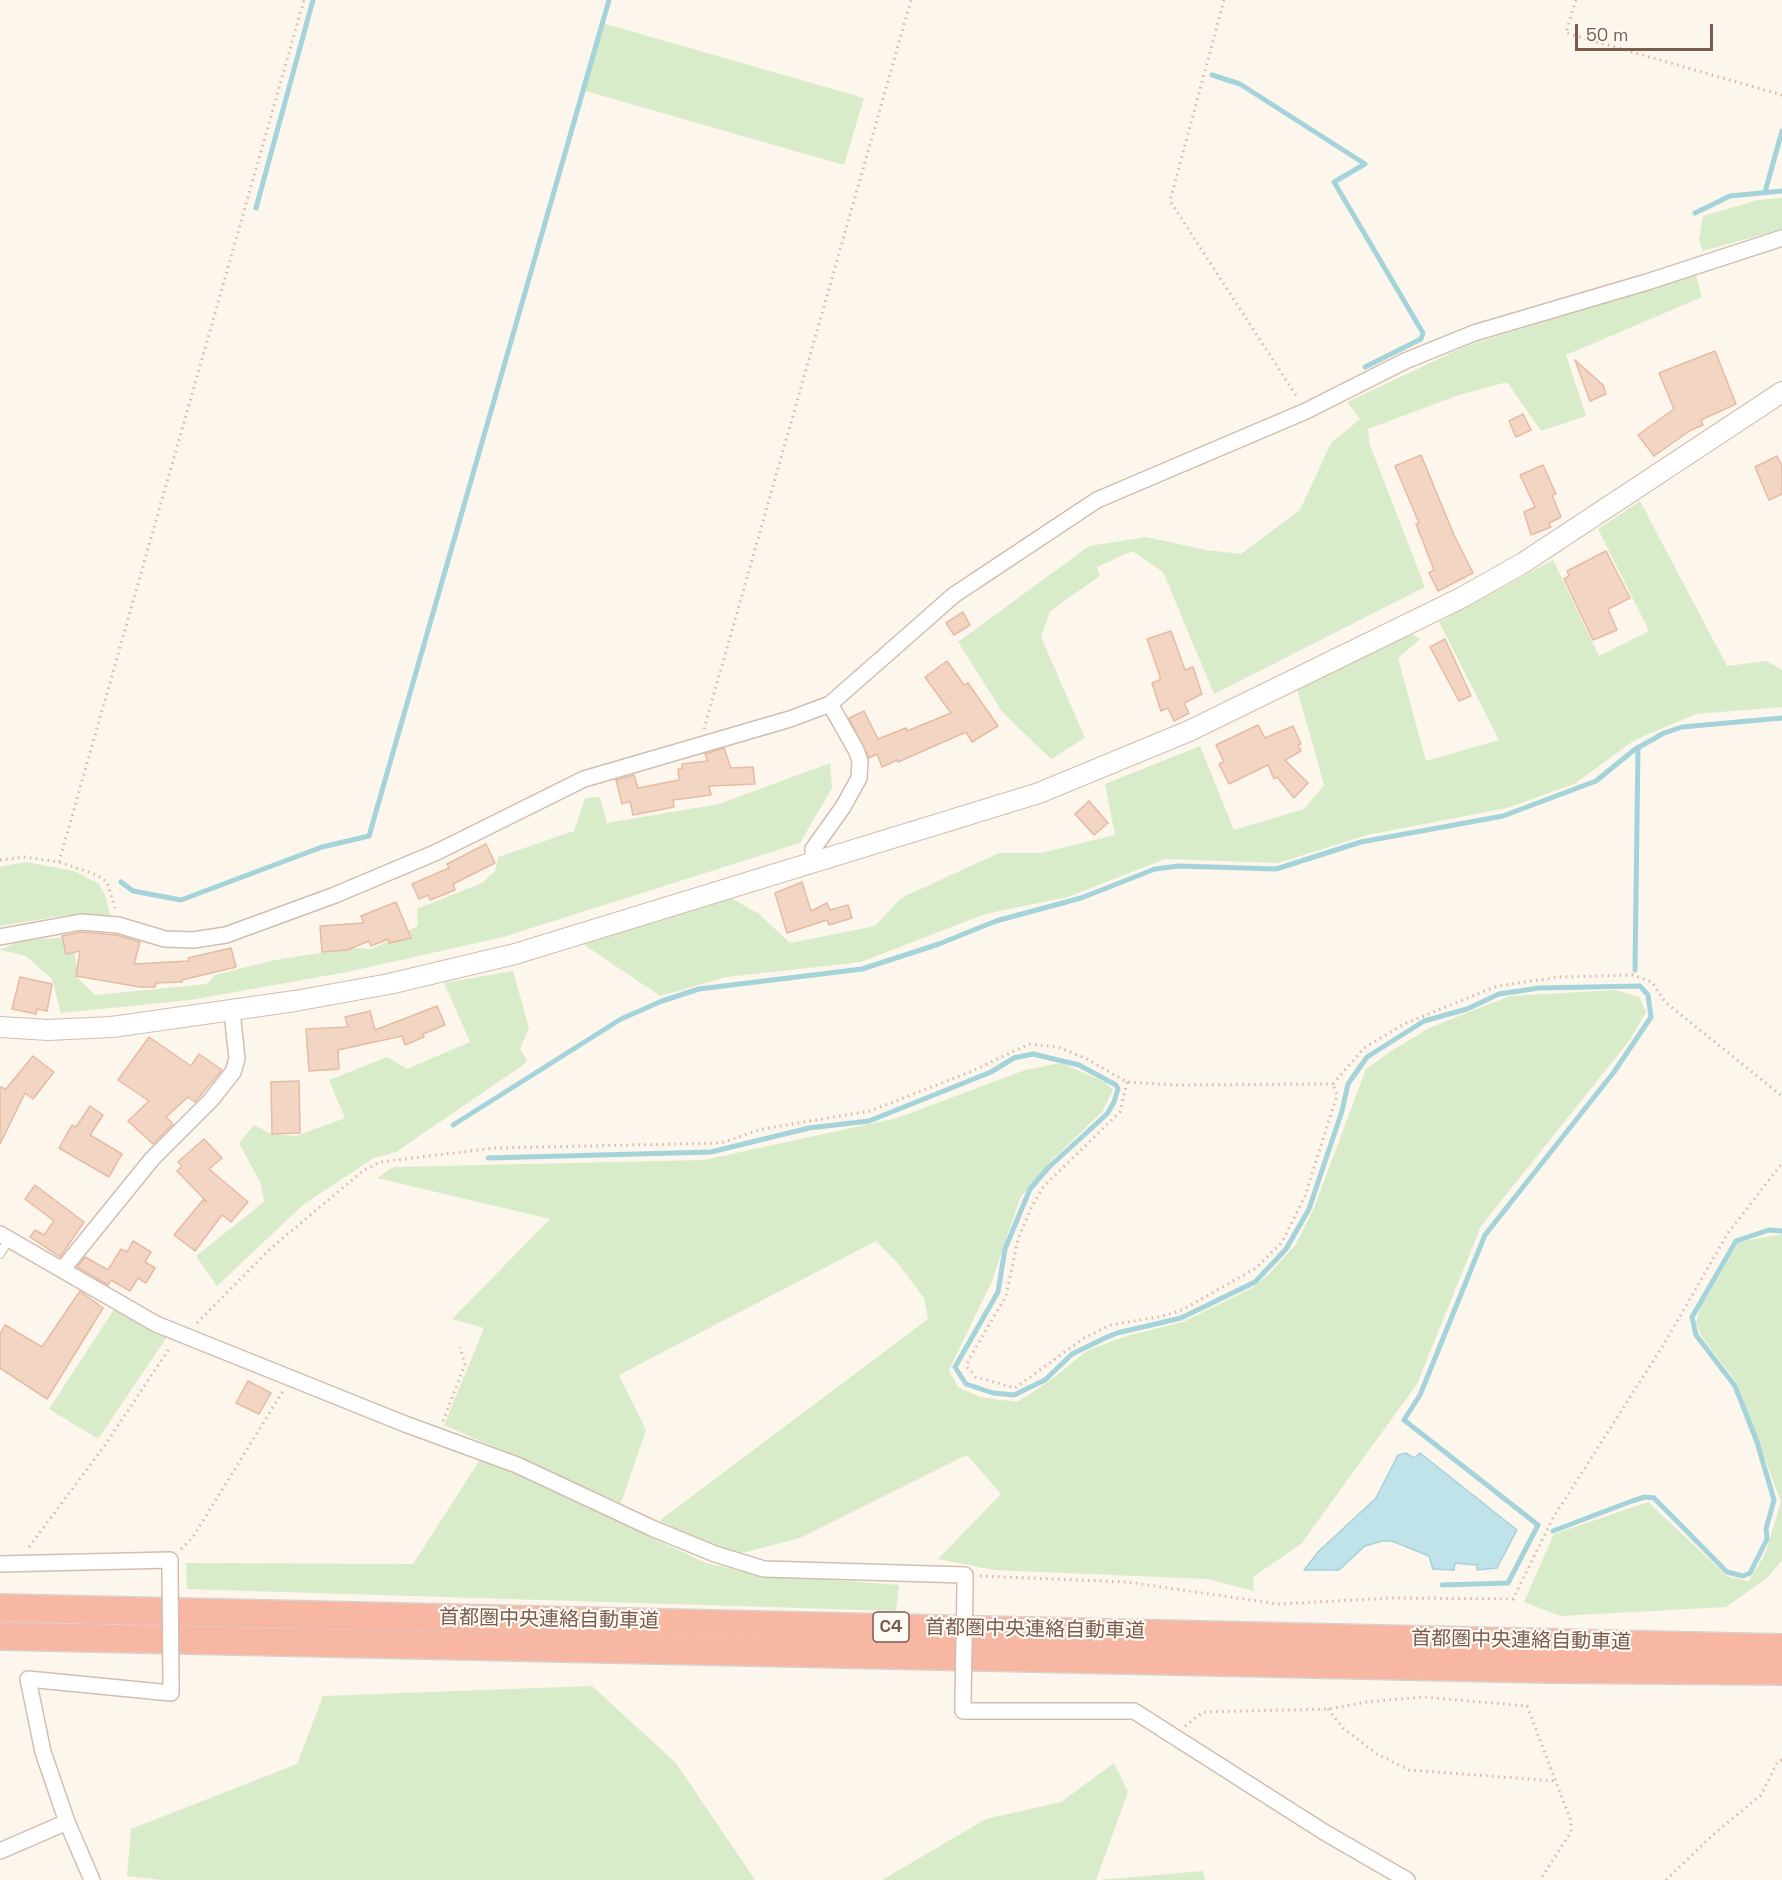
<!DOCTYPE html>
<meta charset="utf-8">
<style>
body{margin:0}
#map{position:relative;width:1782px;height:1880px;overflow:hidden;background:#fdf6ec;font-family:"Space Grotesk",sans-serif}
canvas{display:block}
.scale{position:absolute;left:1575px;top:24px;width:138px;height:27px;box-sizing:border-box;border:3px solid #7a5c4d;border-top:0;padding-left:8px;font-size:18px;line-height:21px;white-space:nowrap;color:#7a5c4d;-webkit-text-stroke:4px #fffaf3;paint-order:stroke}
</style>
<div id="map">
<canvas width="1782" height="1880"></canvas>
<div class="scale">50 m</div>
</div>
<script>
const g = document.querySelector('canvas').getContext('2d');
g.lineJoin = 'round';
function fillPath(path, color) { g.fillStyle = color; g.fill(path, 'evenodd'); }
const shape = rows => new Path2D(rows.map(r => 'M' + r).join(''));
function trace(path, color, width, dash) { g.strokeStyle = color; g.lineWidth = width; g.lineCap = dash ? 'butt' : 'round'; g.setLineDash(dash || []); g.stroke(path); }
function drawText(font, color, halo, rows, align = 'center') {
  g.font = font + ' "Space Grotesk","Noto Sans JP",sans-serif'; g.lineWidth = 4.5; g.setLineDash([]); g.textBaseline = 'middle'; g.strokeStyle = halo; g.fillStyle = color; for (const [text, x, y, turn = 0] of rows) {
    g.save(); g.translate(x, y); g.rotate((+turn || 0) * Math.PI / 180); g.textAlign = isNaN(turn) ? turn : align; if (halo) g.strokeText(text, 0, 0); g.fillText(text, 0, 0); g.restore();
  }
}
fillPath(shape([
 [602,23,864,98,844,165,582,90],
 [1782,198,1782,229,1703,251,1699,240,1703,216,1758,200],
 [1696,275,1702,297,1566,355,1586,416,1541,431,1507,382,1456,396,1368,429,1370,445,1425,587,1214,694,1163,572,1132,551,1097,567,1100,576,1050,611,1041,637,1085,738,1051,759,1003,713,958,642,1089,546,1146,537,1206,550,1241,554,1300,510,1331,443,1360,419,1347,402,1466,346],
 [1640,501,1727,666,1766,661,1782,670,1782,707,1696,714,1635,740,1574,784,1507,808,1367,835,1278,863,1165,859,1068,897,985,914,861,962,726,977,660,996,583,944,731,898,759,914,790,943,875,926,901,898,999,853,1041,853,1115,835,1105,784,1200,746,1234,830,1304,809,1324,785,1297,689,1410,633,1420,639,1398,658,1426,761,1499,740,1439,622,1553,560,1599,656,1649,631,1598,529],
 [830,763,832,788,800,843,503,937,347,972,190,1000,61,1013,52,979,26,956,0,950,23,940,73,937,78,978,95,995,207,984,215,975,275,960,353,948,372,949,418,926,417,909,482,883,495,871,498,857,574,831,585,798,600,797,607,823,719,804],
 [26,862,74,871,99,884,106,897,110,915,67,915,0,926,0,867],
 [513,971,529,1028,520,1049,527,1060,523,1065,396,1152,374,1158,304,1204,217,1286,196,1256,264,1202,261,1184,239,1143,254,1125,271,1134,296,1136,345,1118,329,1080,387,1057,407,1069,470,1042,444,983],
 [1615,990,1639,997,1646,1012,1629,1041,1481,1226,1417,1384,1301,1544,1253,1577,1254,1591,1207,1579,994,1570,938,1559,1001,1494,967,1455,800,1538,734,1555,659,1521,928,1319,924,1298,896,1261,876,1241,619,1375,646,1430,621,1503,444,1425,484,1328,452,1319,550,1219,377,1178,393,1167,704,1160,897,1118,1025,1070,1061,1063,1105,1082,1113,1090,1102,1112,1052,1160,1020,1198,992,1281,949,1370,958,1387,980,1397,1017,1402,1048,1382,1088,1350,1130,1335,1183,1322,1252,1288,1269,1274,1296,1244,1314,1208,1366,1069,1390,1052,1429,1028,1510,996],
 [1782,1234,1782,1560,1768,1577,1726,1607,1560,1616,1524,1602,1554,1534,1648,1502,1728,1577,1749,1581,1765,1554,1781,1502,1737,1383,1702,1337,1696,1323,1700,1308,1739,1242],
 [115,1308,167,1337,98,1439,49,1409],
 [481,1458,706,1563,754,1574,899,1585,896,1611,187,1589,186,1563,413,1564],
 [592,1686,676,1763,755,1880,161,1880,127,1876,131,1829,297,1764,323,1696],
 [1114,1763,1128,1792,1096,1880,882,1880,986,1819,1061,1802],
 [1203,1871,1205,1880,1099,1880]
]), '#d8ecc9');
const water = shape([
 [1406,1453,1414,1458,1420,1453,1517,1530,1497,1568,1477,1570,1477,1565,1455,1563,1454,1570,1433,1569,1429,1556,1392,1541,1382,1541,1365,1546,1339,1570,1304,1570,1319,1551,1376,1498,1398,1455,1406,1453]
]);
fillPath(water, '#bfe3e8');
trace(water, '#a5d3da', 1.5);
trace(shape([
 [1212,75,1240,84,1365,164,1334,182,1423,333,1421,339,1365,367],
 [1765,192,1782,131],
 [256,208,313,0],
 [1695,213,1730,196,1782,191],
 [121,882,133,891,181,900,322,847,369,836,609,0],
 [1635,970,1638,747],
 [453,1125,621,1019,662,1001,699,989,862,969,939,944,996,921,1081,898,1155,869,1178,866,1276,869,1361,842,1503,816,1596,781,1634,750,1664,733,1682,727,1782,718],
 [488,1158,711,1152,809,1128,869,1121,991,1072,1014,1058,1033,1054,1079,1065,1116,1085,1118,1089,1114,1102,1107,1114,1048,1168,1030,1189,1005,1249,998,1292,955,1367,966,1384,993,1393,1014,1395,1045,1380,1072,1354,1105,1338,1117,1333,1181,1318,1255,1282,1286,1249,1309,1209,1342,1111,1348,1084,1367,1057,1424,1021,1467,1009,1499,994,1539,988,1640,986,1648,995,1651,1017,1614,1072,1485,1235,1420,1395,1404,1420,1538,1525,1508,1583,1442,1585],
 [1553,1531,1632,1501,1645,1497,1654,1498,1727,1572,1743,1576,1750,1573,1767,1539,1766,1529,1774,1500,1757,1442,1735,1386,1696,1335,1692,1317,1736,1241,1769,1230,1782,1231]
]), '#a5d3da', 5);
const building = shape([
 [1715,351,1736,404,1701,420,1703,425,1691,430,1654,456,1638,435,1674,409,1659,373,1715,351],
 [1575,360,1603,385,1606,394,1590,401,1575,360],
 [1523,414,1531,430,1516,437,1509,421,1523,414],
 [1421,455,1454,535,1473,573,1438,591,1429,573,1434,570,1416,524,1419,523,1395,466,1421,455],
 [1777,456,1782,466,1782,494,1769,500,1755,467,1777,456],
 [1543,465,1556,494,1552,495,1561,517,1549,523,1551,527,1531,535,1524,512,1535,507,1520,475,1543,465],
 [1606,551,1630,598,1608,609,1617,630,1593,640,1564,579,1569,576,1567,571,1606,551],
 [963,612,970,625,954,635,946,623,963,612],
 [1171,631,1185,670,1193,667,1202,694,1184,703,1189,713,1174,721,1168,708,1161,711,1152,683,1160,680,1160,676,1147,639,1171,631],
 [1445,639,1471,696,1459,701,1430,647,1445,639],
 [947,661,964,685,968,683,998,726,972,742,966,732,898,762,897,760,882,767,877,754,869,758,849,718,864,711,878,739,906,728,907,731,951,713,925,677,947,661],
 [1258,725,1265,738,1293,726,1301,744,1298,745,1301,751,1285,760,1308,783,1294,798,1277,777,1274,779,1268,765,1229,784,1219,764,1224,762,1216,745,1258,725],
 [724,748,731,768,753,767,755,784,709,786,711,795,673,800,674,807,633,815,630,801,622,804,616,780,634,775,638,788,679,780,678,769,682,769,682,764,708,761,705,754,724,748],
 [1089,801,1108,823,1094,835,1075,814,1089,801],
 [486,844,495,863,453,884,455,890,430,900,428,895,419,899,412,884,449,868,447,864,486,844],
 [802,882,811,911,827,903,830,910,848,905,852,918,829,925,827,920,787,933,775,893,802,882],
 [396,902,411,938,389,943,388,939,371,946,369,941,347,950,322,952,320,926,364,923,361,916,396,902],
 [81,932,116,935,140,942,134,964,189,961,188,958,231,948,236,967,182,980,182,982,156,983,155,987,140,987,76,976,80,951,66,954,62,936,81,932],
 [20,977,52,984,47,1011,37,1009,36,1014,12,1009,20,977],
 [437,1006,445,1025,423,1034,424,1037,405,1045,402,1036,338,1050,339,1069,309,1071,306,1029,348,1027,345,1017,370,1011,375,1030,437,1006],
 [149,1037,191,1066,199,1054,222,1070,195,1102,188,1097,166,1117,173,1124,153,1144,128,1121,149,1101,118,1080,149,1037],
 [33,1056,54,1072,33,1099,25,1093,0,1144,0,1087,6,1089,33,1056],
 [299,1081,300,1133,272,1134,271,1082,299,1081],
 [90,1106,103,1115,90,1135,122,1154,109,1177,59,1148,72,1125,76,1127,90,1106],
 [204,1139,222,1158,209,1169,248,1202,231,1222,222,1215,195,1251,174,1235,203,1200,207,1202,177,1171,182,1166,178,1162,204,1139],
 [35,1185,84,1222,60,1257,30,1237,35,1230,44,1235,54,1221,25,1199,35,1185],
 [133,1241,151,1252,145,1262,155,1268,146,1283,138,1278,130,1291,111,1280,108,1285,77,1267,85,1257,108,1270,121,1249,127,1252,133,1241],
 [80,1291,103,1308,47,1399,0,1368,0,1334,5,1325,42,1347,80,1291],
 [248,1381,271,1393,259,1414,236,1403,248,1381]
]);
fillPath(building, '#f3d5c3');
trace(building, '#e6bba3', 1.5);
const service = shape([
 [0,1254,9,1239]
]);
const minor = shape([
 [814,862,813,849,843,807,859,778,860,761,856,750,830,704],
 [0,937,81,922,118,925,165,939,193,940,226,935,335,895,437,852,584,779,790,719,830,704,954,595,1097,500,1306,411,1405,361,1474,333,1647,282,1782,238],
 [0,1234,156,1324,405,1424,517,1465,654,1529,715,1554,764,1569,965,1575,965,1588],
 [62,1270,152,1159,211,1100,233,1072,237,1059,232,1011],
 [0,1564,170,1560,170,1572],
 [963,1699,963,1711,1134,1711,1324,1832,1407,1880],
 [0,1851,67,1822],
 [92,1880,67,1822,43,1752,28,1679,171,1693,171,1680]
]);
const tertiary = shape([
 [0,1027,48,1030,112,1027,295,1001,389,984,515,954,1039,793,1189,731,1461,598,1523,563,1782,392]
]);
const motorway = shape([
 [0,1608,1782,1648],
 [0,1636,1547,1669,1782,1671]
]);
trace(service, '#d1beb0', 10);
trace(minor, '#d1beb0', 18);
trace(tertiary, '#d1beb0', 22);
trace(motorway, '#dad1cd', 30);
trace(shape([
 [1224,0,1170,201,1297,397],
 [1576,0,1566,33,1782,95],
 [704,729,911,0],
 [0,860,25,857,59,862,97,875,107,882,115,908],
 [59,862,304,0],
 [1127,1082,1120,1112,1044,1186,1032,1206,1018,1239,1006,1296,968,1361,967,1367,976,1377,1015,1388,1084,1338,1111,1325,1163,1316,1182,1310,1256,1268,1282,1242,1305,1196,1337,1095,1333,1084],
 [1333,1084,1364,1048,1404,1024,1497,986,1559,977,1633,975,1652,982,1665,1002,1782,1096],
 [197,1323,271,1248,364,1170,380,1162,495,1148,721,1143,762,1129,870,1111,970,1072,1029,1044,1058,1047,1085,1058,1127,1082,1174,1085,1333,1084],
 [443,1421,465,1364,460,1347],
 [29,1547,105,1445,171,1346],
 [181,1549,193,1537,283,1391],
 [980,1576,1127,1582,1278,1604,1392,1598,1513,1599,1553,1518,1664,1344,1728,1233,1782,1163],
 [1328,1709,1343,1728,1377,1754,1409,1770,1555,1781],
 [1185,1726,1203,1712,1328,1709,1367,1702,1423,1697,1527,1706,1571,1821,1571,1832,1540,1880],
 [1666,1880,1715,1833,1761,1795,1778,1761,1782,1760]
]), '#d9b8a5', 3, [1.5, 4.5]);
trace(service, '#fff', 8);
trace(minor, '#fff', 15);
trace(tertiary, '#fff', 20);
trace(motorway, '#f7b7a3', 27);
const minorBridge = shape([
 [170,1572,171,1680],
 [963,1699,965,1588]
]);
trace(minorBridge, '#d1beb0', 18, []);
trace(minorBridge, '#fff', 15);
for (const [x, y, w] of [
 [891,1627,36]
]) { const box = new Path2D(); box.roundRect(x - w / 2, y - 15, w, 30, 4.5); g.fillStyle = '#fffaf3'; g.fill(box); trace(box, '#7a5c4d', 1.5); }
drawText('bold 18px', '#7a5c4d', null, [
 ["C4",891,1627]
]);
drawText('20px', '#7a5c4d', '#fffaf3', [
 ["首都圏中央連絡自動車道",549,1620,1],
 ["首都圏中央連絡自動車道",1035,1630,1],
 ["首都圏中央連絡自動車道",1521,1641,1]
]);
</script>
